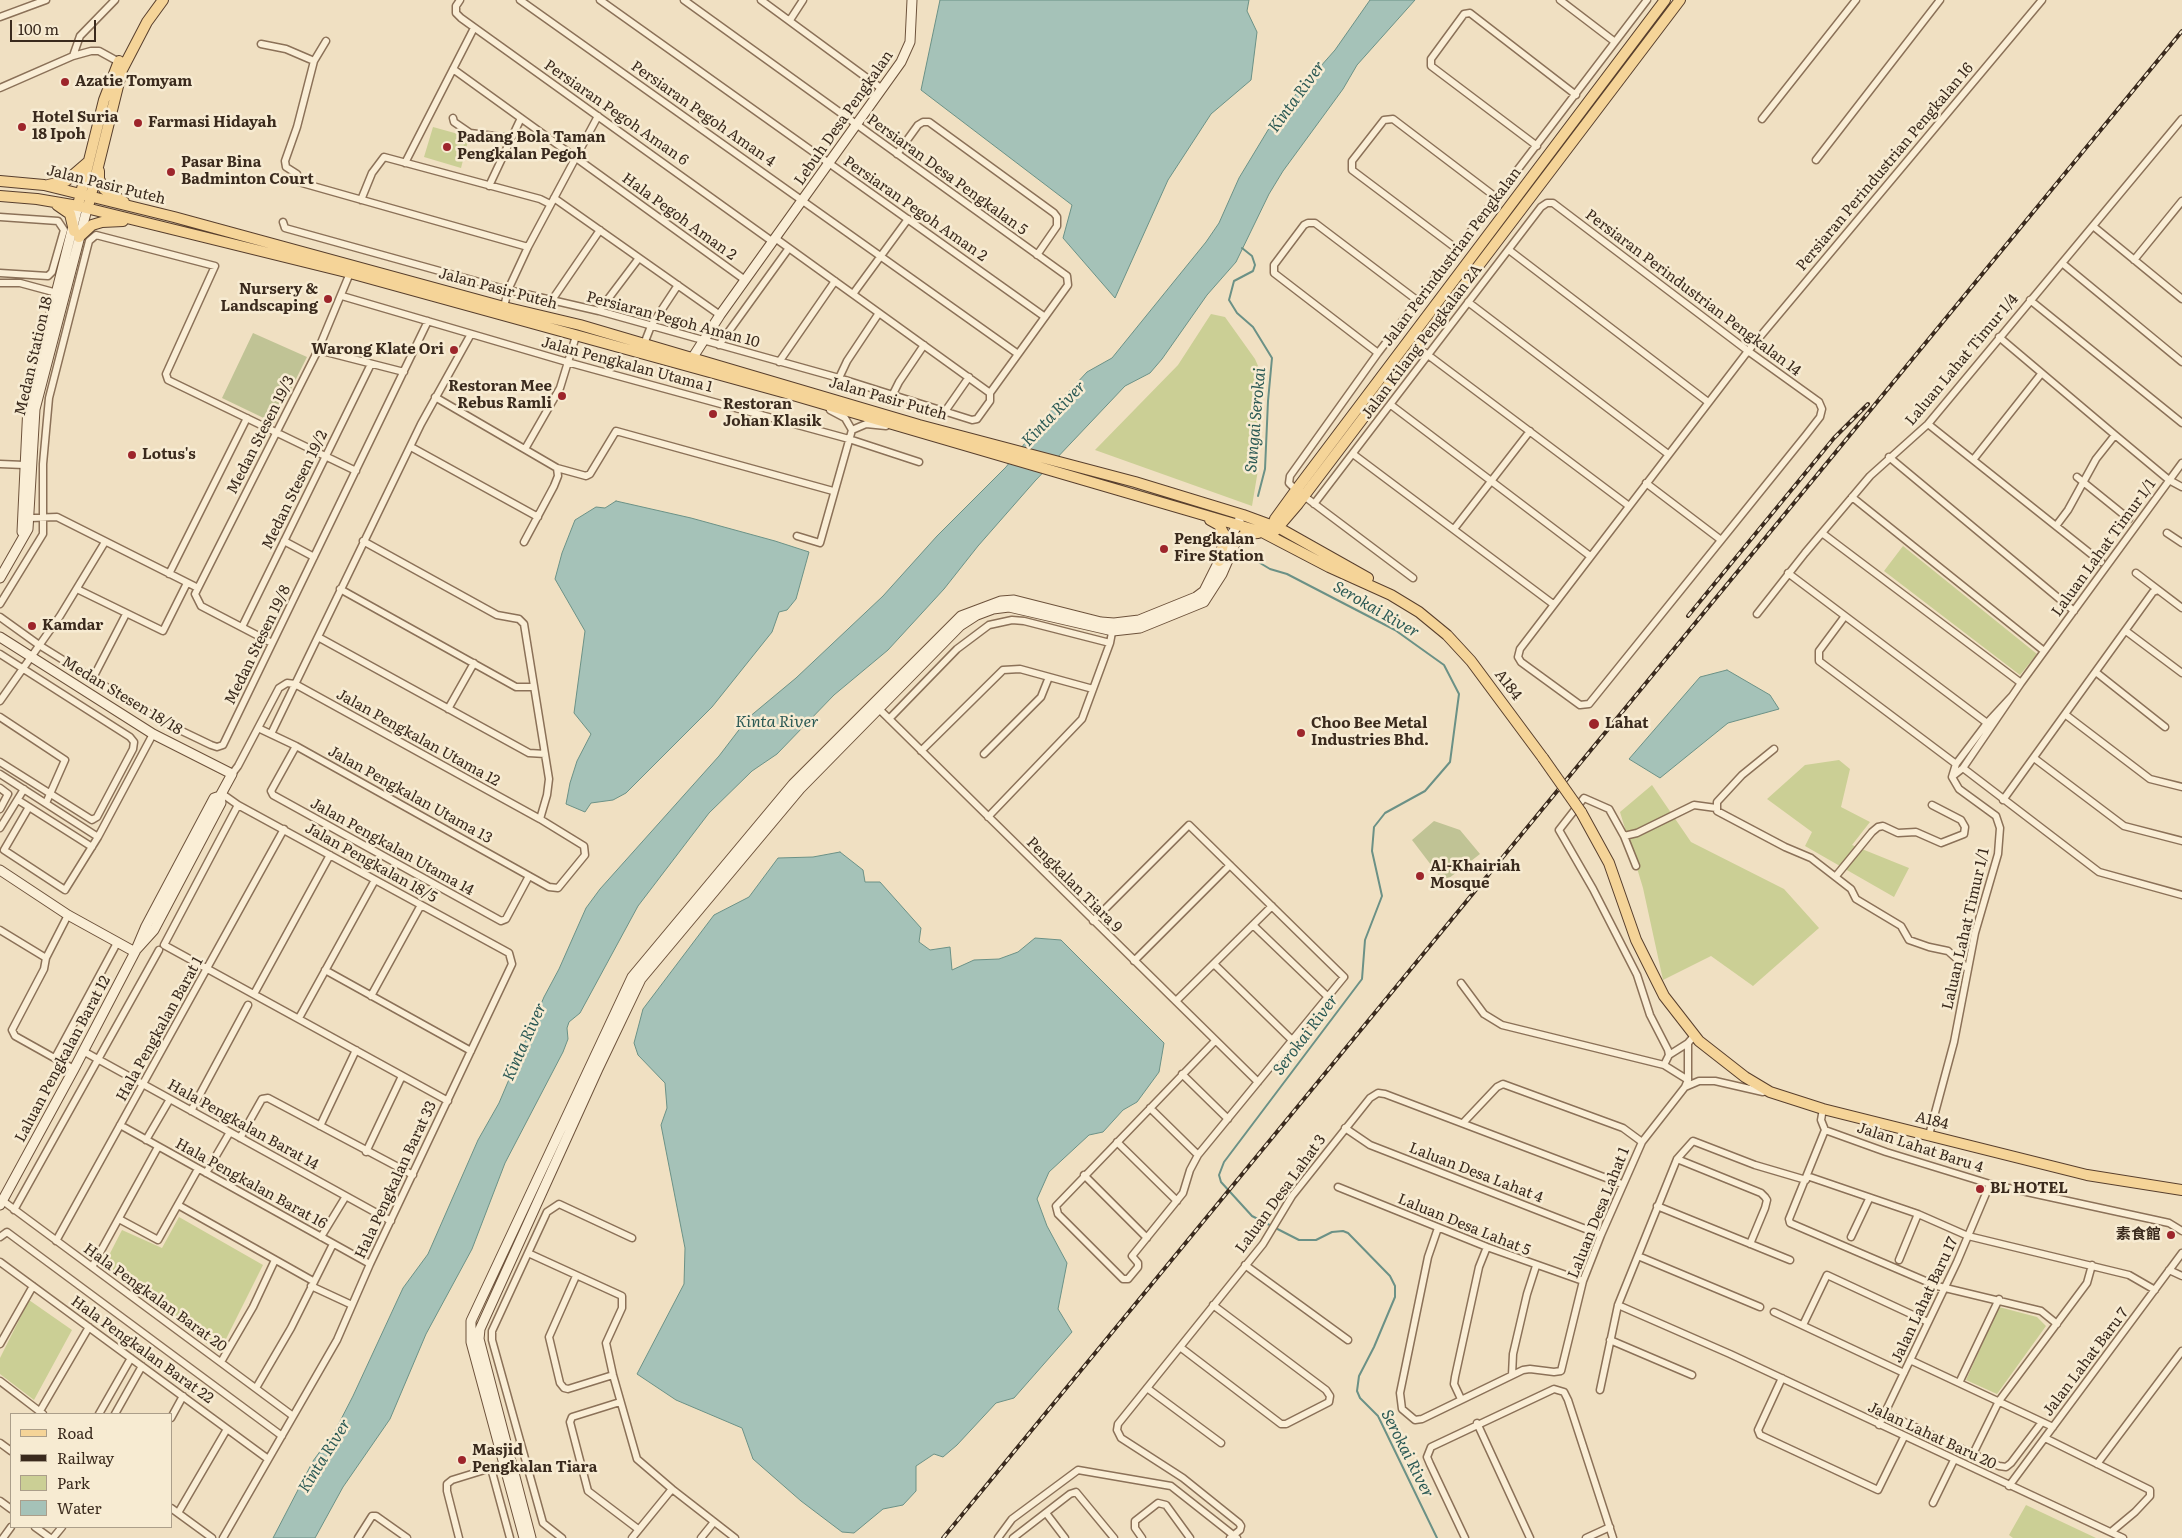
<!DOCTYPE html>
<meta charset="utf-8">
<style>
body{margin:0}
#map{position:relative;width:2182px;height:1538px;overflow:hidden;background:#f0e0c2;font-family:Literata,serif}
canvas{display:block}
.legend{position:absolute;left:10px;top:1413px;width:162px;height:115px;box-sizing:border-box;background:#f7ebd2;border:1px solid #ab9e8a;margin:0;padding:6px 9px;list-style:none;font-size:15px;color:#3a2a1d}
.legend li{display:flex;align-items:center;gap:10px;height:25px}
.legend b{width:25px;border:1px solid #ab9e8a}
.scale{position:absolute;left:10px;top:20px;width:86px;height:22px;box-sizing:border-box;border:2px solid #3a2a1d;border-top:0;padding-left:6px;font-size:15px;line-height:18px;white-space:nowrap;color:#3a2a1d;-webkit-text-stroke:4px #f7ebd2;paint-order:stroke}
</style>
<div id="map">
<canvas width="2182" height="1538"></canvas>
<ul class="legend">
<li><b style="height:6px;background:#f5d498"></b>Road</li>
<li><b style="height:6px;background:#3a2a1d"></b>Railway</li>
<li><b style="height:14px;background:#cbcf95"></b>Park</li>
<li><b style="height:14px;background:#a5c2b8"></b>Water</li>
</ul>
<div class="scale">100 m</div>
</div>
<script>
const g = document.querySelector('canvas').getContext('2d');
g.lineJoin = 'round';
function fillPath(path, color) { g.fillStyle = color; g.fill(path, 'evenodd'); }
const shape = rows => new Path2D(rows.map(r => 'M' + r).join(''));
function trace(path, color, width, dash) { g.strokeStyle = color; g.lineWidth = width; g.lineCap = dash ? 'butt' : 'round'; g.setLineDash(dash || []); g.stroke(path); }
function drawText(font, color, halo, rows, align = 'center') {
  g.font = font + ' Literata,"Noto Sans SC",serif'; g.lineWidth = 5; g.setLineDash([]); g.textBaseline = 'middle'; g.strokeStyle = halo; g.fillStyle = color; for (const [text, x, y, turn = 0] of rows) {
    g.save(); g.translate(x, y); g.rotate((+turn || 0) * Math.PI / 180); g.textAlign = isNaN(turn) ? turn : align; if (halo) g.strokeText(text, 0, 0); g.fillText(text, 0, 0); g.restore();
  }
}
fillPath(shape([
 [433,127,469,137,461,168,424,157],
 [1211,314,1225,317,1255,359,1262,375,1258,394,1258,470,1252,506,1095,450,1178,365],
 [1903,546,2037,654,2020,675,1884,571],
 [1839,760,1850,769,1841,807,1870,822,1852,845,1909,868,1894,897,1805,846,1812,832,1767,799,1805,765],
 [1652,785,1691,842,1784,889,1819,928,1753,986,1711,956,1663,980,1643,888,1620,812],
 [179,1217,263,1265,219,1353,104,1265,122,1230,162,1248],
 [29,1300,72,1330,34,1400,0,1374,0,1358],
 [1999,1307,2037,1317,2046,1326,1997,1394,1966,1380],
 [2026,1505,2096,1538,2013,1538,2009,1535]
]), '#cbcf95');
fillPath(shape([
 [253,333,307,357,274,423,222,398],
 [1434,821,1460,830,1480,854,1444,882,1412,840]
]), '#c0c395');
const water = shape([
 [940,0,1249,0,1247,11,1257,32,1251,80,1211,114,1168,180,1115,298,1063,238,1072,205,921,90,940,0],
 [1370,0,1415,0,1357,65,1343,89,1283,171,1269,194,1236,262,1207,295,1162,359,1150,373,1125,386,1035,481,978,546,944,589,888,650,834,695,777,754,752,771,709,813,638,906,580,1013,569,1022,567,1028,568,1039,563,1052,505,1163,472,1249,426,1334,390,1419,343,1487,315,1538,273,1538,313,1461,335,1431,353,1396,403,1288,428,1254,478,1140,499,1103,544,997,559,969,586,908,600,889,719,756,748,718,796,678,883,596,937,536,1006,467,1048,414,1087,372,1112,358,1206,242,1219,223,1239,178,1268,130,1282,110,1335,50,1370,0],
 [616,501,691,518,775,541,809,552,796,599,787,610,779,612,772,632,712,707,626,793,613,800,591,803,585,812,566,804,570,783,577,761,591,734,574,713,585,631,555,579,562,553,575,520,596,507,605,508,616,501],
 [1727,670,1770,695,1779,709,1728,723,1660,778,1629,759,1700,677,1727,670],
 [840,852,863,870,865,882,880,882,921,928,919,942,930,950,950,947,952,970,974,960,999,959,1018,952,1035,938,1061,940,1164,1043,1159,1072,1137,1102,1123,1110,1103,1132,1089,1135,1049,1172,1037,1199,1047,1226,1067,1263,1058,1309,1072,1332,1014,1398,996,1403,957,1445,943,1457,934,1454,916,1466,916,1491,903,1505,883,1509,854,1533,842,1532,801,1501,753,1459,742,1428,676,1400,637,1374,684,1284,685,1248,661,1125,667,1108,665,1083,638,1055,634,1043,643,1009,714,915,749,897,778,858,813,857,840,852]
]);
fillPath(water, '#a5c2b8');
trace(water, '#6b9186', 1);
trace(shape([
 [1242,248,1252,256,1255,265,1253,271,1234,281,1229,300,1237,313,1253,327,1272,358,1268,401,1265,469,1258,496],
 [1243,548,1245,554,1270,569,1287,574,1395,630,1444,665,1459,694,1450,762,1425,791,1385,813,1374,827,1372,851,1382,896,1365,940,1362,979,1224,1162,1219,1175,1221,1182,1252,1216,1299,1240,1316,1240,1332,1232,1343,1231,1348,1233,1390,1276,1395,1286,1395,1297,1374,1347,1359,1376,1357,1391,1360,1398,1378,1416,1437,1538]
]), '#6b9186', 2);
const street = shape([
 [460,0,456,6,456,13,461,18,773,242],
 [520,0,1018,354],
 [600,0,1045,317],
 [761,0,882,89],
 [1560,0,1615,42],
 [0,17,46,0],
 [790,20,803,0],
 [261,44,286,49,314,61,297,127,285,161,286,167,297,174,295,181,528,247],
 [73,56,80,36,115,0],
 [314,61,326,41],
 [453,69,745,280],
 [0,88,73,56,91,51,99,51,119,62],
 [453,118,454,122,470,133,511,138],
 [1762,119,1856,0],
 [1537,146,1431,66,1431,59,1464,14,1470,13,1576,95],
 [897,154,918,125,923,122,929,122,1054,213,1057,217,1057,226,1037,255],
 [1816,160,1940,0],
 [405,163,474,28],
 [489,186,521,118],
 [554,198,720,315],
 [361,200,372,173,384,157,540,199,550,204],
 [0,217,58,221,64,230,52,272,48,276,0,273],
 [283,222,285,228,508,290,599,311,839,378,972,420,977,419,990,401,990,393,1068,285,1067,276,684,0],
 [2093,226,2182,299],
 [775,238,990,393],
 [1457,249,1352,170,1352,161,1384,120,1393,119,1497,198],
 [1509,250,1708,402],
 [2134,260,2182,201],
 [2062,263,2182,362],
 [0,283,20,283,57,293],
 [853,294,908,219],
 [342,296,567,362,849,439,919,462],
 [552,300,600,230],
 [2030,300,2182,423],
 [1468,302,1668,454],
 [504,307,508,290,528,247,598,116],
 [599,311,639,258],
 [1999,337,2115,435,2169,480,2182,487],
 [644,344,651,326,678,285],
 [719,345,789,248],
 [1416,346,1629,506],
 [318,350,404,372],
 [1378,353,1274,273,1274,265,1304,225,1308,223,1315,223,1418,301],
 [779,362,835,281],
 [839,378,847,361,879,313],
 [893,394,899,382,924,345],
 [435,397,557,468,586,476,590,474,616,431,833,491],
 [1391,405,1590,556],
 [830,410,845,418,852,430],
 [946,410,969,377],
 [1928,424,2101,562],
 [411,447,538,517],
 [525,449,560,388,576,336],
 [1353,454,1553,604],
 [1889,457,2074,611],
 [1973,460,2041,374],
 [0,464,24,465],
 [2077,477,2129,519],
 [1646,483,1721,540],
 [1852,497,2044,651],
 [1314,504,1541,207,1547,203,1553,203,1748,351,1819,402,1822,409,1820,417,1806,435,1589,704,1580,705,1521,662,1518,657,1520,649,1748,351,2042,0],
 [30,518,57,517,198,588],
 [2056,526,2068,510,2096,459,2115,435],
 [1454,529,1530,431],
 [1822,533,2021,683],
 [2167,533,2182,543],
 [797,536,820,543,852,430,866,424,886,426],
 [284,541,314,557],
 [363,541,497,615,519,619,524,624,549,779,547,795,540,819],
 [524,542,554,486,558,476,557,468],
 [1788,573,1987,723],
 [2136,573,2182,608],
 [169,574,247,418],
 [1413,578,1296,490,1289,483,1290,476,1378,353,1647,0],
 [77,589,163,631,187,583],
 [340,589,516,687,534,687],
 [0,604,43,534,43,464,49,398,89,241,96,235,215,266,166,374,168,380,356,471],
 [1757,614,1805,553,1870,476,1928,424,2182,119],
 [1845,616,1819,651,1819,661,1956,764],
 [0,617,39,645,163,722,211,745,217,747,223,745,428,321],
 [242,627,371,364],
 [2126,631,2182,673],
 [318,637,529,753,545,754],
 [272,643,201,606,195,594,318,350,350,273],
 [0,654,130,737,134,742,133,749,97,817,92,820,0,762],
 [2097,673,2165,727],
 [93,678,126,614],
 [0,701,60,616,105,542],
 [876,706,1258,1082],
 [448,709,474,663],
 [2066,715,2150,779,2182,787],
 [0,717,65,760,46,803],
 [889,719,957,649,989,625,1012,620,1024,621,1110,643],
 [271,734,421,424,471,334],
 [296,746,271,791,273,795,501,921,506,919,529,876],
 [1774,749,1742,775,1717,802,1717,811,1785,847,1811,858,1851,889,1856,899,1901,926,1909,940,1929,947,1948,951,1968,969],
 [921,751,1003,670,1020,669,1093,689],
 [984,754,1041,697,1049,677],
 [2034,758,2124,826,2182,841],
 [1963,768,2099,872,2182,895],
 [0,774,98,837],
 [232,774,238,766,258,728,279,688,287,683,295,684,540,819,584,846,585,855,558,888,549,887,296,746,258,728],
 [1953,776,1963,768,2021,683,2182,463],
 [0,788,8,794,0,809],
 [221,793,238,805,509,953,512,964,370,1264,337,1340,223,1538],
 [18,800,92,847],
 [2003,800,2153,592,2158,590],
 [238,805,164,945,448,1101],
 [29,807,4,850,65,890,98,837,153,734],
 [988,817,1082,719,1110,643,1113,627],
 [0,828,24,789],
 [1624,836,1636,866],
 [1836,876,1872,832,1878,827,1883,826,1898,833,1916,832,1941,843,1964,834,1965,827,1961,820,1932,805],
 [68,915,46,958,44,969,12,1030,15,1036,74,1069],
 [1093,921,1189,825,1344,977,1198,1155,1190,1170,1183,1193,1132,1256,1138,1263,1138,1267,1128,1279,1123,1279,1058,1214,1056,1206,1215,1041],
 [1253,925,1328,997],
 [0,930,46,958],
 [1134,961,1230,865],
 [1214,964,1293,1041],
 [325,970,471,1051],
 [1461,983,1484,1014,1502,1025,1664,1065],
 [254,994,330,855],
 [371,996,421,905],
 [1176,1001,1272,906],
 [299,1018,375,880],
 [83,1051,391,1221],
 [1669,1055,1688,1043],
 [55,1058,117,943],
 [1182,1074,1228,1119],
 [1688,1080,1664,1065,1669,1055,1668,1050,1650,1015,1637,975,1593,889,1559,830,1584,798,1609,809,1624,836,1637,833,1694,805,1716,808],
 [1685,1087,1699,1081,1715,1081,1763,1092],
 [1150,1108,1198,1155],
 [1823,1109,1821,1120,1825,1130,1789,1219,1790,1223,1937,1286,2041,1311,2057,1324],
 [191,1111,248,1005],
 [1463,1123,1497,1087,1503,1084,1623,1128,1642,1142],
 [120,1125,370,1264],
 [320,1126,356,1050],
 [1345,1128,1370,1145,1601,1235],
 [1825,1130,1886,1152,1990,1184,2169,1223,2182,1231],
 [1929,1135,1954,1042,1975,933,1998,854,2000,828,1996,816,1959,789,1952,777,1956,764,1987,723,2012,696],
 [240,1138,262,1099,268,1098,413,1175],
 [146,1140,170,1099],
 [1117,1142,1177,1201],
 [366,1152,402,1076],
 [1677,1159,1761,1193,1765,1197,1767,1200,1765,1208,1750,1244],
 [206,1173,230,1132],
 [1084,1175,1147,1238],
 [1807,1176,1918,1214,1968,1236,2129,1275,2155,1290],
 [1338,1187,1487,1247,1583,1281],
 [3,1201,293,1416],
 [178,1205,313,1281],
 [1657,1206,1790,1260],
 [14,1210,159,950],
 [119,1219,158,1240,198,1169],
 [1438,1228,1428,1257,1400,1393,1402,1409,1415,1420,1422,1419,1523,1370,1530,1369,1554,1372,1561,1371,1583,1281,1601,1235,1642,1142,1685,1087,1688,1080,1688,1043,1694,1036],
 [0,1237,7,1232,282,1436],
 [321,1237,346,1196],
 [1851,1237,1869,1199],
 [56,1241,284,829],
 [528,1253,547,1212,559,1204,632,1238],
 [1638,1256,1760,1307],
 [1899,1260,1918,1214],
 [0,1262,268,1459],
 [1245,1265,1348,1340],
 [92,1267,158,1147],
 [2169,1270,2182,1276],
 [576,1276,549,1337,560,1383,564,1388,568,1389,613,1375],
 [311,1286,352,1305],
 [1618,1305,1730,1354,2123,1538],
 [1774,1312,1904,1373],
 [1803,1325,1827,1275,1928,1322],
 [1610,1340,1692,1375],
 [0,1344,33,1286],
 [1180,1347,1281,1424,1286,1424,1329,1402,1330,1396,1326,1390,1213,1305],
 [1910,1360,2053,1427],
 [221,1362,253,1307,275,1260],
 [1512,1375,1513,1354,1527,1294,1536,1266],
 [1782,1378,1758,1430,1760,1435,1878,1490,1904,1437],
 [0,1381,43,1414],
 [1959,1383,1999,1299],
 [256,1388,291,1328,333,1244],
 [1147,1388,1221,1443],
 [1600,1390,1618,1305,1677,1159,1693,1141,1755,1165,1806,1180],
 [1461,1399,1454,1384,1455,1377,1479,1267,1487,1247],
 [620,1402,572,1417,570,1422,588,1491,638,1529],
 [40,1411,89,1327],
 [1885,1413,1999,1466,2006,1467,2011,1463,2042,1422],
 [99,1414,131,1358],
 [115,1414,142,1366],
 [171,1418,183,1396],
 [1477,1423,1530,1538],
 [1879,1425,1957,1262,1990,1184],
 [2045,1438,2150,1490,2150,1496,2135,1512,2111,1532],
 [0,1443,11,1451],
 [1973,1454,1999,1401,2087,1283,2092,1265],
 [2097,1464,2182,1351],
 [491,1468,510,1538],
 [2009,1486,2182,1253],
 [672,1489,735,1538],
 [0,1501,11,1509],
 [1933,1503,1954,1460],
 [171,1508,212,1538],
 [178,1513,227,1429],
 [1046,1513,1065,1538],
 [35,1527,50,1538],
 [3,1538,11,1527],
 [53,1538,62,1527],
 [358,1538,372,1516,376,1516,407,1538],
 [459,1538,447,1491,447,1484,452,1480,504,1464],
 [562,1538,543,1523,492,1340,492,1331,528,1253,622,1296,622,1308,606,1343,613,1375,637,1459,672,1489,632,1538],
 [701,1538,714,1522],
 [998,1538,1012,1519,1078,1470,1171,1486,1237,1538],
 [1013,1538,1070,1494,1076,1492,1114,1538],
 [1142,1538,1135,1528,1135,1521,1158,1503,1166,1505,1190,1538],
 [1230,1538,1240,1530,1241,1526,1239,1523,1183,1478,1121,1438,1117,1430,1118,1424,1263,1244,1292,1196,1370,1098,1378,1093,1385,1094,1622,1184],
 [1465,1538,1430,1464,1427,1457,1431,1447,1554,1389,1564,1392,1568,1400,1613,1538],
 [1586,1538,1610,1527]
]);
const secondary = shape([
 [693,357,720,315,901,62,910,42,912,0],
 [22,532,28,405,78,206],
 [0,578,28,529,35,409,87,209],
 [0,637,153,734,232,774,220,796,221,803,154,930,135,951],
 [0,870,68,915,135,952],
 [0,1205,74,1069,135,952,146,926,214,798,220,796],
 [524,1538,471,1342,471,1321,632,977,793,784,961,616,1001,601,1014,600,1101,622,1114,623,1139,620,1196,597,1204,591,1239,521],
 [531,1538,479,1339,480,1329,598,1069,641,979,800,789,960,626,977,615,993,609,1009,607,1113,631,1140,628,1204,602,1222,574,1238,537]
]);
const primary = shape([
 [99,171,99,179,104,189,124,202],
 [0,181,44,185,174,217,504,307,580,325,919,425,1135,482,1243,515,1281,529,1368,578],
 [48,185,66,181,88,162],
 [0,196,37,199,78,206,350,273,786,393,1262,532,1329,567,1391,595,1419,612,1447,635,1471,661,1543,758],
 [79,201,104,100,119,61],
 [89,203,122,70,147,22,163,0],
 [57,205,70,214,74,231],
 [79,237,92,225,102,222,123,221],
 [1210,520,1219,525,1225,536,1219,561],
 [1270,532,1275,519,1296,490,1665,0],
 [1274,532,1298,504,1680,0],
 [1236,542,1245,534,1258,533],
 [1581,812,1609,863,1636,940,1664,996,1699,1041,1745,1077,1770,1092,1823,1109,2087,1175,2182,1190]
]);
trace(street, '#8b7158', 9);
trace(secondary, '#6d523b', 11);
trace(primary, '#583f2d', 12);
trace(street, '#faeed6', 6);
trace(secondary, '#faeed6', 9);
trace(primary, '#f5d498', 10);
const rail = shape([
 [1688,616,1834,438,1868,404],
 [943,1538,2182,31]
]);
trace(rail, '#3a2a1d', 4);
trace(rail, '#f7ebd2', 2, [5.5]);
const primaryBridge = shape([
 [1543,758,1581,812]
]);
trace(primaryBridge, '#583f2d', 12, []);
trace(primaryBridge, '#f5d498', 10);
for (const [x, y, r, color] of [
 [65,82,5,"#9d252b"],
 [138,123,5,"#9d252b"],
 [22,127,5,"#9d252b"],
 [447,147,5,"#9d252b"],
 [171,172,5,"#9d252b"],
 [328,299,5,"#9d252b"],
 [454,350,5,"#9d252b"],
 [562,396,5,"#9d252b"],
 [713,414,5,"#9d252b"],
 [132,455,5,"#9d252b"],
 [1164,549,5,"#9d252b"],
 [32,626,5,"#9d252b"],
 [1594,724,6,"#9d252b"],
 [1301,733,5,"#9d252b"],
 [1420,876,5,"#9d252b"],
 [1980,1189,5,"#9d252b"],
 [2171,1235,5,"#9d252b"],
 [462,1460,5,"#9d252b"]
]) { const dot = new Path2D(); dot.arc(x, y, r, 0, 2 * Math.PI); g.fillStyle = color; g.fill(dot); trace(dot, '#f7ebd2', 2); }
drawText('bold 15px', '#3a2a1d', '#f7ebd2', [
 ["Azatie Tomyam",75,82],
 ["Hotel Suria",32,118],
 ["18 Ipoh",32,135],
 ["Farmasi Hidayah",148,123],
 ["Padang Bola Taman",457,138],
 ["Pengkalan Pegoh",457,155],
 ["Pasar Bina",181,163],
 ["Badminton Court",181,180],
 ["Nursery &",318,290,"right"],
 ["Landscaping",318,307,"right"],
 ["Warong Klate Ori",444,350,"right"],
 ["Restoran Mee",552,387,"right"],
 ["Rebus Ramli",552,404,"right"],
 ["Restoran",723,405],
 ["Johan Klasik",723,422],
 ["Lotus's",142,455],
 ["Pengkalan",1174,540],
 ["Fire Station",1174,557],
 ["Kamdar",42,626],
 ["Choo Bee Metal",1311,724],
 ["Industries Bhd.",1311,741],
 ["Lahat",1605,724],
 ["Al-Khairiah",1430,867],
 ["Mosque",1430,884],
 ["BL HOTEL",1990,1189],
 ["素食館",2161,1235,"right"],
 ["Masjid",472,1451],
 ["Pengkalan Tiara",472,1468]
], 'left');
drawText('15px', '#3a2a1d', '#f7ebd2', [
 ["Persiaran Pegoh Aman 6",616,113,35],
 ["Persiaran Pegoh Aman 4",703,114,35],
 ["Lebuh Desa Pengkalan",844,118,-55],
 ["Persiaran Perindustrian Pengkalan 16",1885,167,-50],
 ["Persiaran Desa Pengkalan 5",947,175,36],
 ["Jalan Pasir Puteh",106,185,14],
 ["Persiaran Pegoh Aman 2",915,209,35],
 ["Hala Pegoh Aman 2",679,217,36],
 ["Jalan Perindustrian Pengkalan",1452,257,-53],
 ["Jalan Pasir Puteh",498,289,15],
 ["Persiaran Perindustrian Pengkalan 14",1693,293,37],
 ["Persiaran Pegoh Aman 10",673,320,15],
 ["Jalan Kilang Pengkalan 2A",1422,342,-53],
 ["Medan Station 18",34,356,-77],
 ["Laluan Lahat Timur 1/4",1962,360,-50],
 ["Jalan Pengkalan Utama 1",627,365,15],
 ["Jalan Pasir Puteh",888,399,16],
 ["Medan Stesen 19/3",261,435,-63],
 ["Medan Stesen 19/2",295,490,-64],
 ["Laluan Lahat Timur 1/1",2104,548,-54],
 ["Medan Stesen 19/8",258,645,-64],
 ["A184",1508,685,53],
 ["Medan Stesen 18/18",122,696,31],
 ["Jalan Pengkalan Utama 12",418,738,29],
 ["Jalan Pengkalan Utama 13",410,795,29],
 ["Jalan Pengkalan Utama 14",392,847,29],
 ["Jalan Pengkalan 18/5",371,863,29],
 ["Pengkalan Tiara 9",1074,885,45],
 ["Laluan Lahat Timur 1/1",1966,929,-77],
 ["Hala Pengkalan Barat 1",160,1029,-61],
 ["Laluan Pengkalan Barat 12",63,1059,-62],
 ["A184",1932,1121,14],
 ["Hala Pengkalan Barat 14",243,1125,29],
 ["Jalan Lahat Baru 4",1920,1148,18],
 ["Laluan Desa Lahat 4",1476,1173,21],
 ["Hala Pengkalan Barat 33",396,1180,-65],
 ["Hala Pengkalan Barat 16",251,1184,29],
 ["Laluan Desa Lahat 3",1281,1194,-54],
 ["Laluan Desa Lahat 1",1599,1213,-68],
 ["Laluan Desa Lahat 5",1464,1225,22],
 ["Hala Pengkalan Barat 20",155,1298,36],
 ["Jalan Lahat Baru 17",1925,1300,-65],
 ["Hala Pengkalan Barat 22",142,1350,36],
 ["Jalan Lahat Baru 7",2086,1362,-53],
 ["Jalan Lahat Baru 20",1932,1436,25]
]);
drawText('italic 16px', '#2c5a55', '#f7ebd2', [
 ["Kinta River",1297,97,-54],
 ["Kinta River",1054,414,-46],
 ["Sungai Serokai",1256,420,-85],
 ["Serokai River",1376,610,30],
 ["Kinta River",777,722],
 ["Serokai River",1306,1035,-53],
 ["Kinta River",525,1042,-66],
 ["Serokai River",1407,1454,63],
 ["Kinta River",325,1456,-58]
]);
</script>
